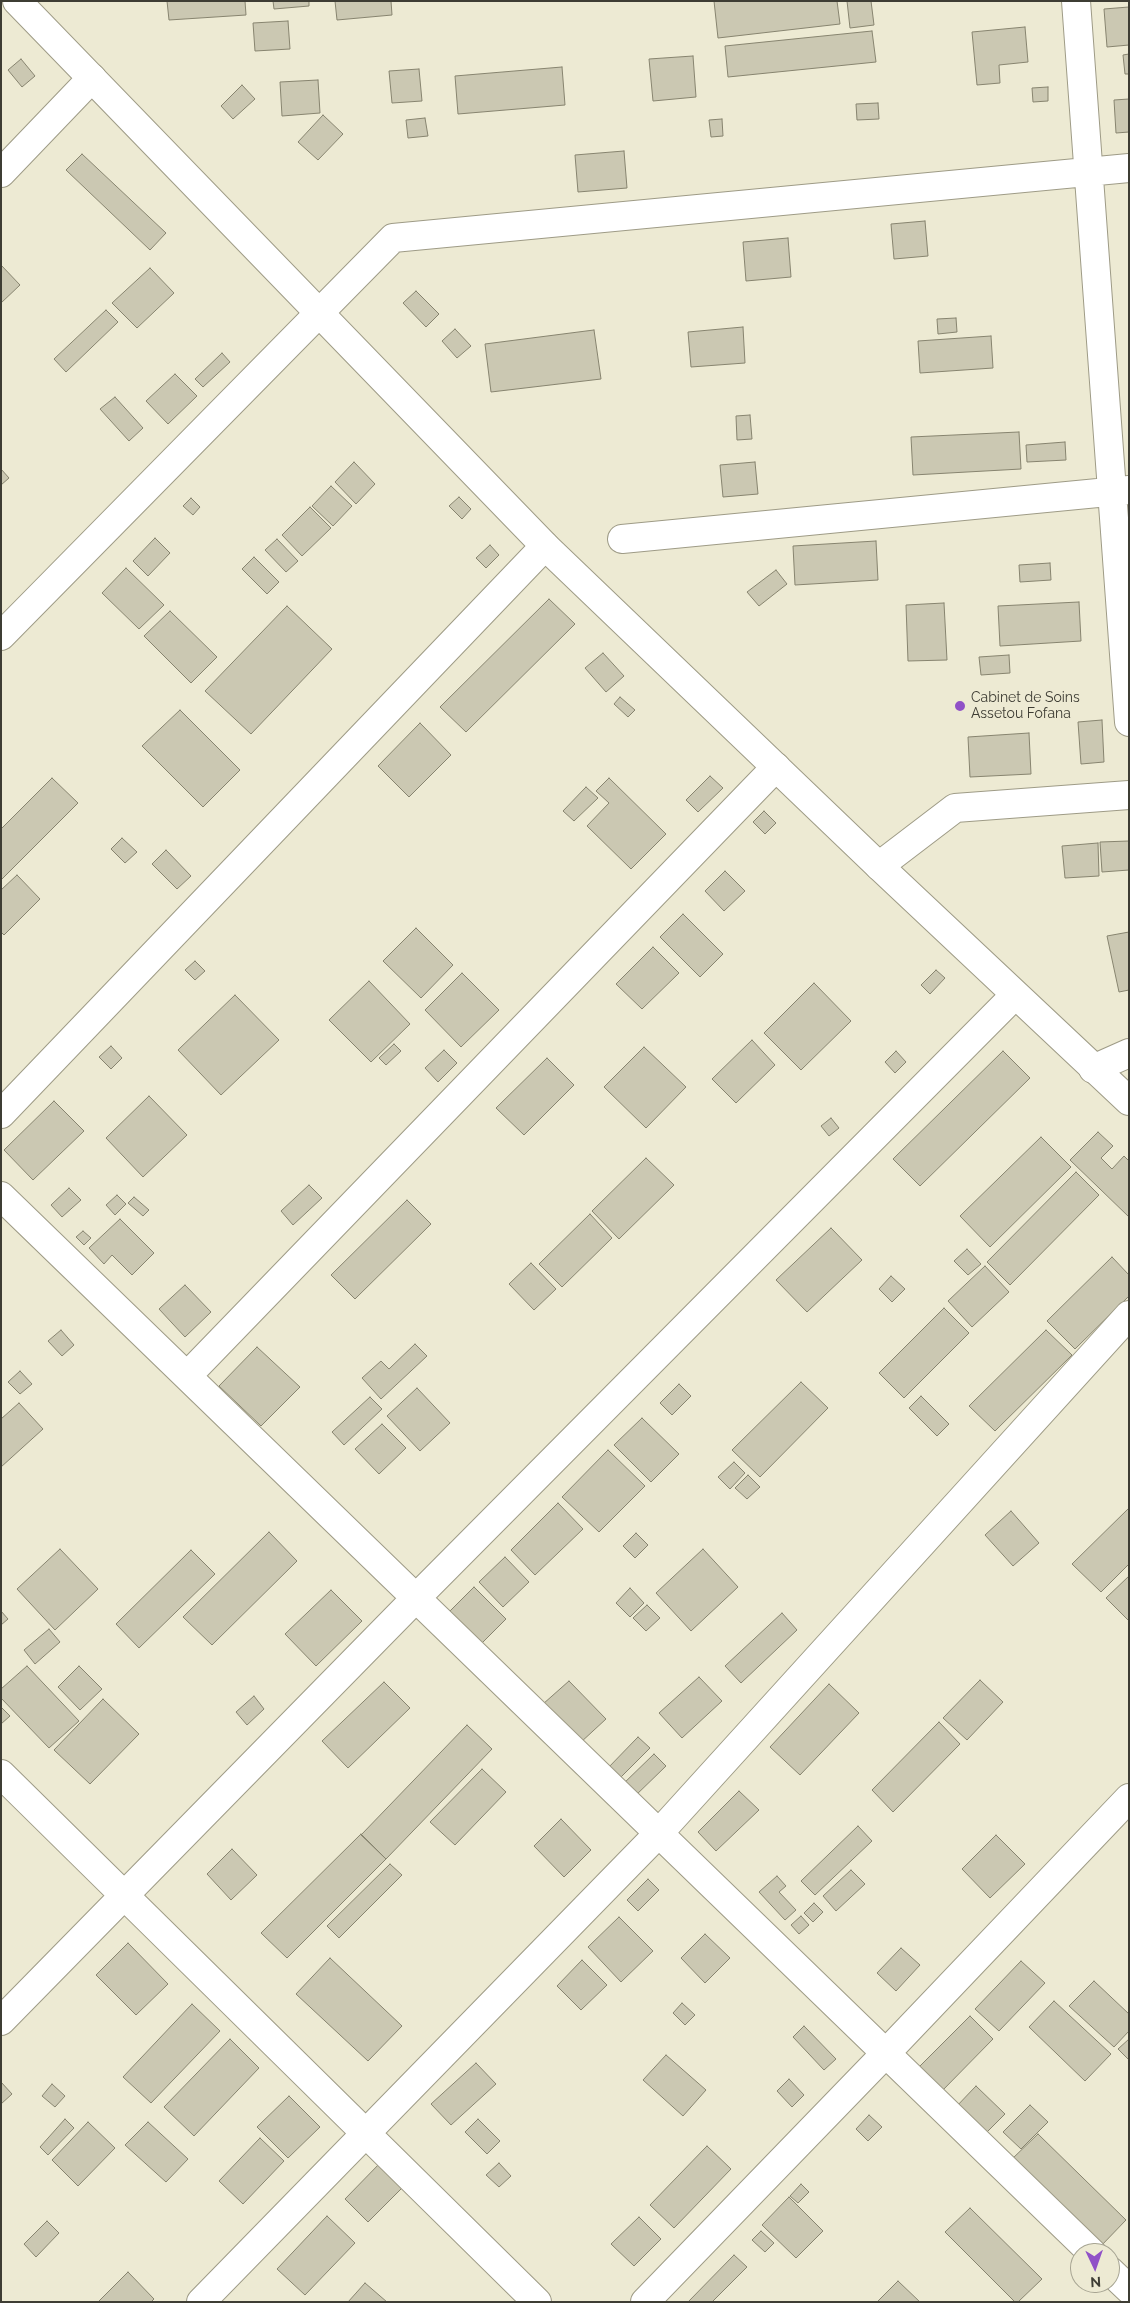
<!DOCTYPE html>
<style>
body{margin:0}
#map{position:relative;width:1130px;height:2303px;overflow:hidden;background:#edead3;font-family:Raleway,sans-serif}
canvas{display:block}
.frame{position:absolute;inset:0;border:2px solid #3e3d34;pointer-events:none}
.north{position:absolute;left:1070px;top:2243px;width:50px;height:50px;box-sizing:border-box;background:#edead3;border:1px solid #a7a593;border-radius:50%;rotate:177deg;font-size:14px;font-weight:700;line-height:20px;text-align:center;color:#3e3d34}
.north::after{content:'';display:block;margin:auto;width:18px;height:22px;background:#9051c7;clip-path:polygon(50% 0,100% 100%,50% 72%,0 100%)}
</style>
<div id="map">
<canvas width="1130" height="2303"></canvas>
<div class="frame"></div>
<div class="north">N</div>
</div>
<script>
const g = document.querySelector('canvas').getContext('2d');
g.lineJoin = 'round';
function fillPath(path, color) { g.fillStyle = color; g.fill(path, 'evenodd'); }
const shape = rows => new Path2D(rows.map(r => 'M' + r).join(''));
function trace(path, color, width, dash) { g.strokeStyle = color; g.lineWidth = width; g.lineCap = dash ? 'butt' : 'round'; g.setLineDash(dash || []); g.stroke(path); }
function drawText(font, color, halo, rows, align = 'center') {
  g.font = font + ' Raleway,sans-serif'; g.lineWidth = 5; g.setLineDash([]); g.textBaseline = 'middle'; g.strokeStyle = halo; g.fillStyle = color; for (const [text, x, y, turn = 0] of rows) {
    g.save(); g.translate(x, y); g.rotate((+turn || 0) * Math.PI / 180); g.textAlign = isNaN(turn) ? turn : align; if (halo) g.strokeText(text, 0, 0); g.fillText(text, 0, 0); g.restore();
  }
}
const building = shape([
 [167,1,245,1,246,15,169,20,167,1],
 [273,1,309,1,309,6,274,9,273,1],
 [335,1,391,1,392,15,337,20,335,1],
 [714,1,837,1,840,24,718,38,714,1],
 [847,1,871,1,874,25,850,28,847,1],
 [1129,7,1129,45,1107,47,1104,9,1129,7],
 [288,21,290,49,255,51,253,23,288,21],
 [1025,27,1028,62,999,65,1000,83,977,85,972,32,1025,27],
 [872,31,876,62,728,77,725,46,872,31],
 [1129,54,1129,74,1125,74,1123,55,1129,54],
 [693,56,696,97,653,101,649,59,693,56],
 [21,59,35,76,22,87,8,70,21,59],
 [562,67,565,105,458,114,455,76,562,67],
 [419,69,422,101,392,103,389,71,419,69],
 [318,80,320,113,282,116,280,82,318,80],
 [242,85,255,99,233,119,221,106,242,85],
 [1048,87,1048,101,1033,102,1032,88,1048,87],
 [1129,99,1129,132,1116,133,1114,100,1129,99],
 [878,103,879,119,857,120,856,104,878,103],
 [323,115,343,134,318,160,298,142,323,115],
 [425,118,428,136,408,138,406,120,425,118],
 [722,119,723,136,711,137,709,120,722,119],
 [624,151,627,188,578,192,575,155,624,151],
 [82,154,166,233,150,250,66,170,82,154],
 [925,221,928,256,894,259,891,224,925,221],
 [788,238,791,277,746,281,743,242,788,238],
 [1,265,20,285,1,303,1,265],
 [150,268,174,293,137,328,112,303,150,268],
 [416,291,439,314,426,327,403,303,416,291],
 [106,310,118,322,66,372,54,359,106,310],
 [956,318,957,332,938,334,937,319,956,318],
 [743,327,745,363,691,367,688,332,743,327],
 [455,329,471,346,457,358,442,341,455,329],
 [594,330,601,379,491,392,485,344,594,330],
 [991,336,993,368,920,373,918,341,991,336],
 [222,353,230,362,203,387,195,379,222,353],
 [175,374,197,396,168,424,146,401,175,374],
 [115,397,143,428,129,441,100,409,115,397],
 [750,415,752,439,737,440,736,416,750,415],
 [1019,432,1021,469,913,475,911,437,1019,432],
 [1065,442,1066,460,1027,462,1026,445,1065,442],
 [354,462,375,484,356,504,335,482,354,462],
 [755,462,758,494,723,497,720,465,755,462],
 [1,469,9,478,1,485,1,469],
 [331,486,352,506,333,526,312,506,331,486],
 [459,497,471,509,462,519,449,506,459,497],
 [191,498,200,507,193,515,183,506,191,498],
 [310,507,331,528,302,556,282,535,310,507],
 [155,538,170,553,148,576,133,561,155,538],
 [277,539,298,561,286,572,265,550,277,539],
 [876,541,878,580,795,585,793,546,876,541],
 [490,545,499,555,486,568,476,558,490,545],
 [254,557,279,582,267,594,242,569,254,557],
 [1050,563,1051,580,1020,582,1019,565,1050,563],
 [126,568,164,605,139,629,102,593,126,568],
 [776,570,787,584,759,606,747,592,776,570],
 [549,599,575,624,466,732,440,707,549,599],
 [1079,602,1081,641,1000,646,998,606,1079,602],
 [944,603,947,660,908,661,906,605,944,603],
 [287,606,332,649,251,734,205,691,287,606],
 [170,611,217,657,191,683,144,636,170,611],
 [603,653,624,676,606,692,585,668,603,653],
 [1009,655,1010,673,981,675,979,657,1009,655],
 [620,697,635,710,628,717,614,704,620,697],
 [180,710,240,770,203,807,142,746,180,710],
 [1102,720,1104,762,1081,764,1078,722,1102,720],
 [420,723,451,755,409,797,378,766,420,723],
 [1029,733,1031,774,970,777,968,737,1029,733],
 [710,776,723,788,698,812,686,800,710,776],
 [52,778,78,803,1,880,1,829,52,778],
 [609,778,666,834,631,869,587,826,609,803,596,791,609,778],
 [586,787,598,798,574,821,563,811,586,787],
 [764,811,776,823,765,834,753,822,764,811],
 [122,838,137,852,125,863,111,849,122,838],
 [1129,841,1129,870,1102,872,1100,842,1129,841],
 [1098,843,1099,876,1065,878,1062,846,1098,843],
 [166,850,191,876,177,889,152,864,166,850],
 [725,871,745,891,724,911,705,891,725,871],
 [17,875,40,899,4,935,1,932,1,890,17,875],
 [683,914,723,954,700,977,660,937,683,914],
 [416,928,453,965,421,998,383,961,416,928],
 [1129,932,1129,990,1119,992,1107,936,1129,932],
 [653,947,679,973,642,1009,616,984,653,947],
 [195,961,205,971,195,980,185,970,195,961],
 [936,970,945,978,930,994,921,985,936,970],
 [462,973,499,1010,461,1047,425,1010,462,973],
 [369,981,410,1024,371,1062,329,1020,369,981],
 [814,983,851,1021,801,1070,764,1033,814,983],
 [235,995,279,1040,221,1095,178,1050,235,995],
 [752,1040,775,1065,736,1103,712,1079,752,1040],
 [394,1044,401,1051,386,1065,379,1058,394,1044],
 [111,1046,122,1058,111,1069,99,1057,111,1046],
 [644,1047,686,1087,646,1128,604,1087,644,1047],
 [444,1050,457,1063,438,1082,425,1068,444,1050],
 [896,1051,906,1062,895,1073,885,1062,896,1051],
 [1003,1051,1030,1078,920,1186,893,1159,1003,1051],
 [547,1058,574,1085,524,1135,496,1108,547,1058],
 [149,1096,187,1135,143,1177,106,1138,149,1096],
 [54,1101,84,1131,33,1180,4,1150,54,1101],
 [831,1118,839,1128,829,1136,821,1126,831,1118],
 [1098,1132,1113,1146,1101,1158,1112,1169,1124,1156,1129,1161,1129,1217,1070,1160,1098,1132],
 [1041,1137,1071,1167,990,1247,960,1216,1041,1137],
 [646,1158,674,1185,619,1239,592,1211,646,1158],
 [1076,1172,1099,1195,1010,1285,987,1262,1076,1172],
 [309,1185,322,1198,293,1225,281,1211,309,1185],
 [69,1188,81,1200,62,1217,51,1205,69,1188],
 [117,1195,126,1204,115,1215,106,1205,117,1195],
 [134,1197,149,1210,143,1216,128,1203,134,1197],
 [407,1200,431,1224,355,1299,331,1275,407,1200],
 [590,1214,612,1238,562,1287,539,1264,590,1214],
 [120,1219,154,1253,132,1275,112,1255,104,1264,89,1248,120,1219],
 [831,1228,862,1260,807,1312,776,1280,831,1228],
 [83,1231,91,1238,84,1245,76,1237,83,1231],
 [967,1249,981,1264,968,1275,954,1261,967,1249],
 [1112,1257,1129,1275,1129,1296,1075,1349,1047,1321,1112,1257],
 [531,1263,556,1289,534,1310,509,1284,531,1263],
 [985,1266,1009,1292,972,1327,948,1301,985,1266],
 [891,1276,905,1289,892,1302,879,1289,891,1276],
 [185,1285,211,1312,185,1337,159,1309,185,1285],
 [944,1308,969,1333,904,1398,879,1373,944,1308],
 [61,1330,74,1345,62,1356,48,1341,61,1330],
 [1046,1330,1072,1355,995,1431,969,1406,1046,1330],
 [415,1344,427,1356,381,1399,362,1378,381,1361,389,1369,415,1344],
 [257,1347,300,1387,261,1426,219,1386,257,1347],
 [20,1371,32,1384,20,1394,8,1382,20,1371],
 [801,1382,828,1408,760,1477,732,1450,801,1382],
 [679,1384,691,1396,672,1415,660,1403,679,1384],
 [417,1388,450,1423,420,1451,387,1416,417,1388],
 [921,1396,949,1424,937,1436,909,1408,921,1396],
 [370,1397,382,1409,344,1445,332,1432,370,1397],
 [19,1403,43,1429,1,1467,1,1419,19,1403],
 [642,1418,679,1454,651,1482,614,1445,642,1418],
 [382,1424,406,1448,379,1474,355,1449,382,1424],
 [608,1450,645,1486,599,1532,562,1497,608,1450],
 [734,1462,745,1473,730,1489,718,1477,734,1462],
 [748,1475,760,1487,747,1499,735,1488,748,1475],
 [558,1503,583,1529,535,1575,511,1550,558,1503],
 [1129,1508,1129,1564,1101,1592,1072,1564,1129,1508],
 [1011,1511,1039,1543,1013,1566,985,1535,1011,1511],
 [269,1532,297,1561,212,1645,183,1617,269,1532],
 [636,1533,648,1545,635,1558,623,1546,636,1533],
 [60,1549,98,1589,55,1630,17,1589,60,1549],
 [703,1549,738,1587,691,1631,656,1593,703,1549],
 [191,1550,215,1574,139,1648,116,1624,191,1550],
 [505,1557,529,1582,503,1607,479,1582,505,1557],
 [1129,1576,1129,1621,1106,1598,1129,1576],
 [474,1587,506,1619,477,1648,445,1616,474,1587],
 [630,1588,644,1603,630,1617,616,1603,630,1588],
 [331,1590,362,1621,316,1666,285,1634,331,1590],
 [647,1605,660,1618,646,1631,633,1618,647,1605],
 [1,1611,8,1619,1,1625,1,1611],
 [782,1613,797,1630,741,1683,725,1666,782,1613],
 [49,1629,60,1642,35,1664,24,1650,49,1629],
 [27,1666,79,1721,49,1748,1,1698,1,1689,27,1666],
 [79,1666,102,1689,80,1710,58,1687,79,1666],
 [699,1677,722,1701,682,1738,659,1713,699,1677],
 [980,1680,1003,1702,967,1740,943,1718,980,1680],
 [569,1681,606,1719,580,1743,543,1704,569,1681],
 [384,1682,410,1708,348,1768,322,1741,384,1682],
 [829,1684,859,1713,800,1775,770,1747,829,1684],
 [254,1696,264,1709,247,1725,236,1712,254,1696],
 [103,1699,139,1734,90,1784,54,1750,103,1699],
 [1,1707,10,1716,1,1724,1,1707],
 [939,1722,960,1744,893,1812,872,1790,939,1722],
 [467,1725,492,1749,386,1859,361,1835,467,1725],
 [638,1737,650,1748,619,1779,607,1769,638,1737],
 [654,1754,666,1766,633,1798,621,1786,654,1754],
 [482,1769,506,1792,455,1845,430,1822,482,1769],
 [739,1791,759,1810,716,1851,698,1832,739,1791],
 [561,1819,591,1850,564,1877,534,1846,561,1819],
 [858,1826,872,1841,815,1895,801,1881,858,1826],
 [361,1834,386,1859,287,1958,261,1933,361,1834],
 [996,1835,1025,1864,990,1898,962,1869,996,1835],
 [232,1849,257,1875,231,1900,207,1874,232,1849],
 [390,1864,402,1875,339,1938,327,1926,390,1864],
 [851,1870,865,1884,836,1911,823,1896,851,1870],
 [777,1876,786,1886,779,1892,796,1910,785,1920,759,1892,777,1876],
 [648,1879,659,1890,638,1911,627,1900,648,1879],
 [814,1903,823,1912,813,1922,804,1913,814,1903],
 [801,1916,809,1925,799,1934,791,1925,801,1916],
 [619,1917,653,1951,621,1982,588,1947,619,1917],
 [705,1934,730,1958,705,1983,681,1958,705,1934],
 [128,1943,168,1984,136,2015,96,1975,128,1943],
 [901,1948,920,1965,896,1991,877,1973,901,1948],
 [330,1958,402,2026,368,2061,296,1994,330,1958],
 [582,1960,607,1985,581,2010,557,1986,582,1960],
 [1021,1961,1045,1983,999,2031,975,2009,1021,1961],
 [1094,1981,1129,2014,1129,2031,1114,2047,1069,2006,1094,1981],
 [1054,2001,1111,2054,1085,2081,1029,2027,1054,2001],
 [682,2003,695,2015,685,2025,673,2013,682,2003],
 [192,2004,220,2031,151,2103,123,2077,192,2004],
 [970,2016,993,2039,940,2093,916,2070,970,2016],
 [804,2026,836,2059,824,2070,793,2037,804,2026],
 [230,2039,259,2068,194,2136,164,2107,230,2039],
 [1129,2039,1129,2060,1118,2049,1129,2039],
 [666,2055,706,2090,683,2116,643,2080,666,2055],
 [476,2063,496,2084,451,2125,431,2104,476,2063],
 [789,2079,804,2095,792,2107,777,2091,789,2079],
 [1,2082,12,2094,1,2104,1,2082],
 [52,2084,65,2096,55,2107,42,2096,52,2084],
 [976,2086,1005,2114,983,2136,955,2108,976,2086],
 [289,2096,320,2127,288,2158,257,2127,289,2096],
 [1030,2105,1048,2122,1021,2149,1003,2132,1030,2105],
 [869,2115,882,2127,868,2141,856,2129,869,2115],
 [65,2119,74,2128,48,2155,40,2147,65,2119],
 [478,2119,500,2141,487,2154,465,2132,478,2119],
 [88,2122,115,2148,78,2186,52,2160,88,2122],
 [148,2122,188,2159,166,2182,125,2145,148,2122],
 [1038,2134,1126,2220,1100,2247,1011,2160,1038,2134],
 [260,2138,284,2161,243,2204,219,2181,260,2138],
 [707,2146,731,2169,674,2228,650,2205,707,2146],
 [382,2161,406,2184,368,2222,345,2199,382,2161],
 [499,2163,511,2176,499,2187,486,2175,499,2163],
 [801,2184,809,2192,798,2203,790,2196,801,2184],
 [789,2197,823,2231,796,2258,762,2225,789,2197],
 [970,2208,1042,2279,1018,2302,1015,2302,945,2232,970,2208],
 [327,2216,355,2243,305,2295,277,2269,327,2216],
 [639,2217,661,2239,634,2266,611,2244,639,2217],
 [47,2221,59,2233,36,2257,24,2244,47,2221],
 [761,2231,774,2243,765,2252,752,2240,761,2231],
 [734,2255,747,2267,712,2302,688,2302,734,2255],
 [128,2272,154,2299,151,2302,98,2302,128,2272],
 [898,2281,920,2302,877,2302,898,2281],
 [365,2283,387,2302,348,2302,365,2283]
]);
fillPath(building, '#cbc8b2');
trace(building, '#87846f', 1);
const street = shape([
 [1076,1,1129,722],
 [1,173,92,78],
 [622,539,1129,490],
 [1,636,393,238,1129,168],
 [879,866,955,808,1129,795],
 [1093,1069,1129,1053],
 [1,1114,545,546],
 [1,1196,1092,2253],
 [187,1376,776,767],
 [1,1774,537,2302],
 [1,2021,416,1598,1015,995],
 [1110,2271,1129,2289],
 [201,2302,659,1833,1129,1315],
 [645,2302,886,2053,1129,1798]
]);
const secondary = shape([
 [17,1,545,546,879,866,1129,1101]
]);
trace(street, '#9e9b86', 30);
trace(secondary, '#9e9b86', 30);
trace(street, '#fff', 28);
trace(secondary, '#fff', 28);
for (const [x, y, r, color] of [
 [960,706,6,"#9051c7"]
]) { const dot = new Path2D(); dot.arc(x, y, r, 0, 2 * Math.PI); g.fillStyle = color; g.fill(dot); trace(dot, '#edead3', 2); }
drawText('14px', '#3e3d34', '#edead3', [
 ["Cabinet de Soins",971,698],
 ["Assetou Fofana",971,714]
], 'left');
</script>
